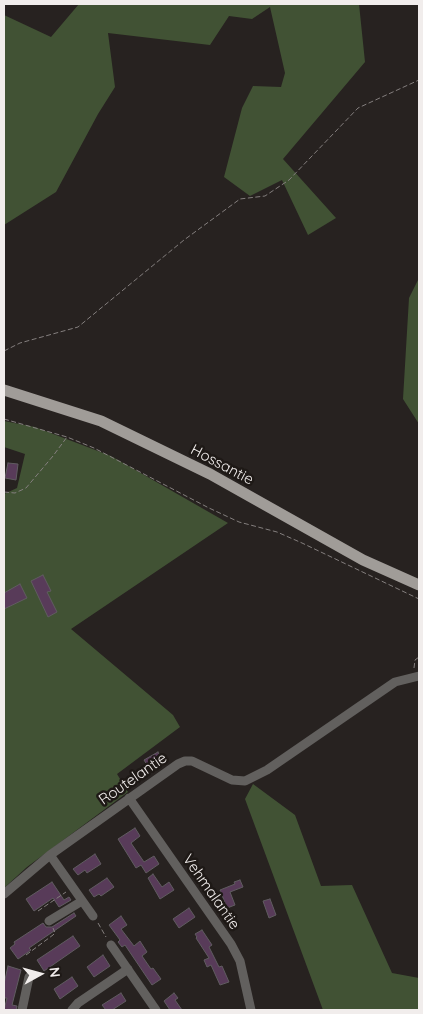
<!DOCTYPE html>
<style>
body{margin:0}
#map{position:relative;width:423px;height:1014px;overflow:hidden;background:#272220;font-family:Quicksand,sans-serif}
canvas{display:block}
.frame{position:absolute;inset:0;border:5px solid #f1edec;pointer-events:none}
.north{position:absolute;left:15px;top:949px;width:50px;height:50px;-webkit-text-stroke:4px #1e1916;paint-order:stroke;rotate:83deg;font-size:14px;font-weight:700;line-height:20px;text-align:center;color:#f1edec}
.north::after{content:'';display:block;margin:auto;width:18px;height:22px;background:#f1edec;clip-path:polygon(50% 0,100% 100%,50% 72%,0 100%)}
</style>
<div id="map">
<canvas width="423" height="1014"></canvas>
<div class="frame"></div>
<div class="north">N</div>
</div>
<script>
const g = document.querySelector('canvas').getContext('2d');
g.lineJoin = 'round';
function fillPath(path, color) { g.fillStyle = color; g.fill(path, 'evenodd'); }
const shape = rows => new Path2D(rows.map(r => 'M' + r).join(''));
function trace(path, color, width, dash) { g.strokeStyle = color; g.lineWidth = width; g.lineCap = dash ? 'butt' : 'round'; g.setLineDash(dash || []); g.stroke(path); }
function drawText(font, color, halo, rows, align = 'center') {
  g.font = font + ' Quicksand,sans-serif'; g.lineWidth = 5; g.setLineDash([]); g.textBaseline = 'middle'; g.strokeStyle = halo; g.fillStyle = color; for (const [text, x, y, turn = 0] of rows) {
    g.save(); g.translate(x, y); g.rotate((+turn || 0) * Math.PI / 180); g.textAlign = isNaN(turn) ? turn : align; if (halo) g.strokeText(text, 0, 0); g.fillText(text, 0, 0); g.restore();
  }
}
fillPath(shape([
 [79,4,359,4,365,62,283,159,336,218,308,235,282,180,250,196,224,177,242,108,253,86,281,87,285,73,270,7,252,19,229,16,210,45,108,33,115,87,98,114,56,192,4,225,4,15,51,37],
 [419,278,419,424,403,399,409,298],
 [4,421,35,427,111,456,228,523,71,629,173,715,180,727,117,774,128,792,27,867,4,888,4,494,17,488,25,454,4,447],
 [253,784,295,815,321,886,352,885,392,973,419,978,419,1010,323,1010,245,799]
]), '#415234');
const building = shape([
 [8,463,18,464,16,480,5,478,8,463],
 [43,575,51,591,47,592,57,612,48,617,31,581,43,575],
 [20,584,27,598,4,609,4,593,20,584],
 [158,752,162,761,149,768,144,760,158,752],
 [135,828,140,836,131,843,144,862,154,856,159,864,146,873,141,865,136,868,118,839,135,828],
 [95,854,101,864,87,873,85,870,78,875,73,869,95,854],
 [153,874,162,887,169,882,174,890,160,899,148,878,153,874],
 [107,878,114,887,101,896,99,894,94,897,89,890,107,878],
 [240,880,243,887,230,892,235,905,227,908,220,890,235,884,234,882,240,880],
 [52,882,64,900,69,897,71,900,59,907,53,898,34,911,26,899,52,882],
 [270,899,276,915,269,918,263,901,270,899],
 [189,908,195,917,179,928,173,919,189,908],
 [74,913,76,916,29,948,31,950,18,959,10,948,15,944,14,942,43,923,46,927,52,927,74,913],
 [121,916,127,925,121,929,134,946,140,941,147,952,142,956,151,969,153,968,161,979,152,985,125,945,122,947,118,942,120,940,109,925,121,916],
 [202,930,212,945,209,947,219,967,222,966,229,982,220,985,211,965,207,967,204,960,209,958,196,938,197,937,195,934,202,930],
 [73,936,80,946,44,971,37,960,73,936],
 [103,955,110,966,94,977,87,967,103,955],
 [8,966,21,970,12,1005,17,1006,16,1010,4,1010,7,998,4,998,4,984,8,966],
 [72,977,78,986,60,999,54,989,72,977],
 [121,993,126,1001,112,1010,106,1010,102,1005,121,993],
 [174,993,178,998,175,1000,182,1010,170,1010,164,1001,174,993]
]);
fillPath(building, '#583b59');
trace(building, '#605c60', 1);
trace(shape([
 [4,351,20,343,78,327,184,240,240,199,265,196,289,180,358,108,419,80],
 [4,419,67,437,94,448,209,508,239,522,277,532,302,543,419,599],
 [4,492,15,493,26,488,53,456,67,437],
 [414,668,415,660,419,657],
 [38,911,66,892],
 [98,923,106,937],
 [26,955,53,935,55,933,53,928]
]), '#847f7e', 1, [5, 2.5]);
trace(shape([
 [129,798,231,944,240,961,251,1010],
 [50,855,93,916],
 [4,894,50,855,178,764,185,761,192,761,232,780,245,781,267,770,395,682,419,676],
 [49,921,82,901],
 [111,945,156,1010],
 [22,1010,29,977],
 [72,1010,78,1003,128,969]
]), '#62605e', 9);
trace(shape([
 [4,390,101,421,210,474,363,560,419,585]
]), '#a09c98', 11);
drawText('15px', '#f1edec', '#1e1916', [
 ["Hossantie",222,465,28],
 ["Routelantie",133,779,-35],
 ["Vehmalantie",211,892,55]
]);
</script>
